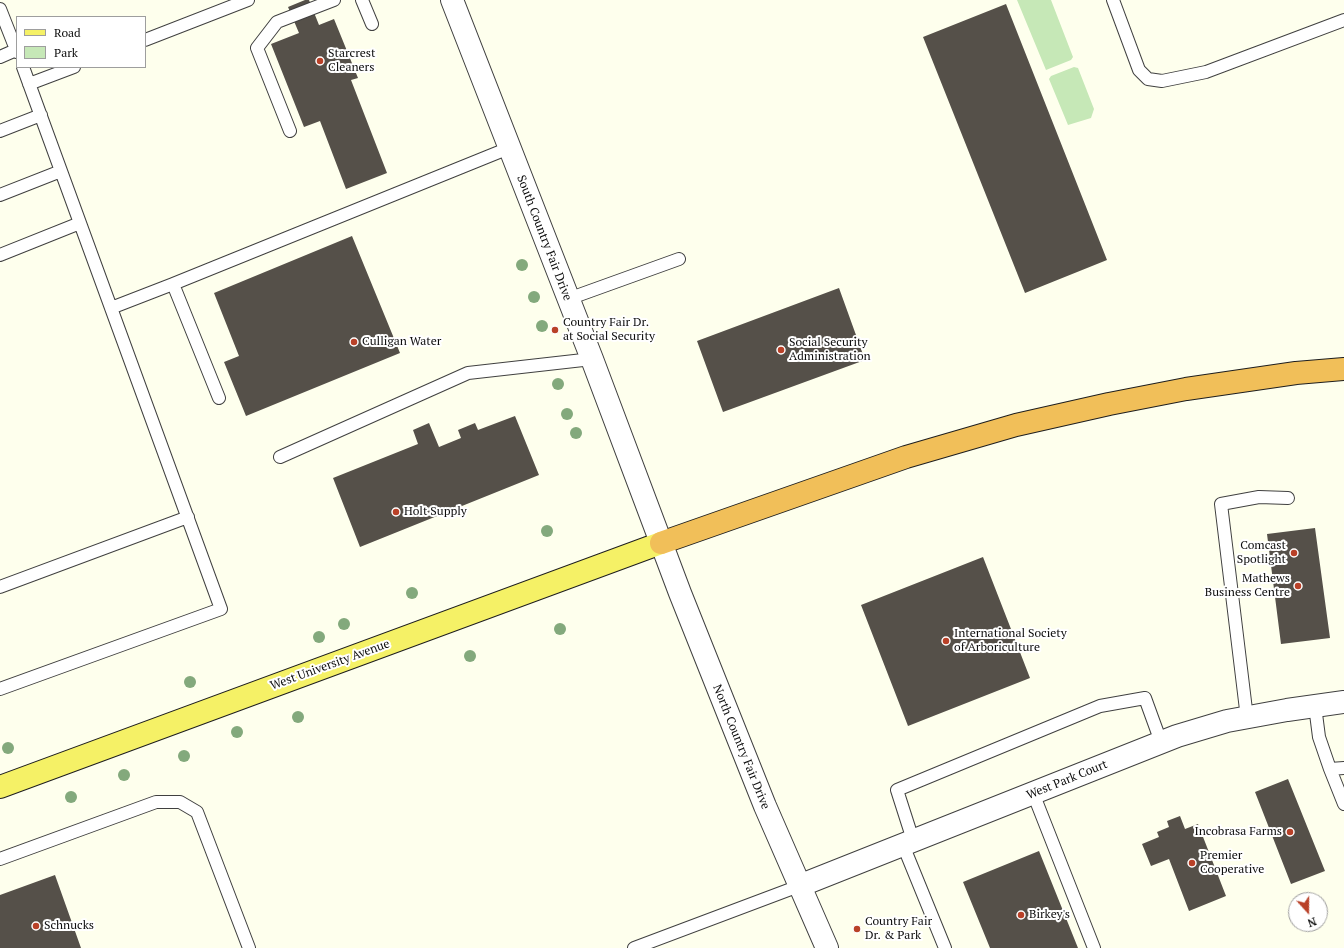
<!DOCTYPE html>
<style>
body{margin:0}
#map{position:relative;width:1344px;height:948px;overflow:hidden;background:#feffed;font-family:"PT Serif",serif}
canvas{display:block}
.legend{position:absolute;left:16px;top:16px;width:130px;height:52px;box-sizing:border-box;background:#fff;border:1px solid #9e9e9e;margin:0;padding:5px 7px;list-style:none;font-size:12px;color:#0d0d0d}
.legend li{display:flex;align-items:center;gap:8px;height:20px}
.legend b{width:20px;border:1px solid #9e9e9e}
.north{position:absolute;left:1288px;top:892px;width:40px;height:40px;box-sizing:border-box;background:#fff;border:1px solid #9e9e9e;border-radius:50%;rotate:159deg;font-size:11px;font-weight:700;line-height:16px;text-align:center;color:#0d0d0d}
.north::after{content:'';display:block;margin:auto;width:14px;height:18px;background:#b94128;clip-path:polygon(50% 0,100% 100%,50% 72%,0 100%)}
</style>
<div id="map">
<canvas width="1344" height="948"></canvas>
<ul class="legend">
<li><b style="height:5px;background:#f5f166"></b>Road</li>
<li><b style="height:11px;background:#c6e8b7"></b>Park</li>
</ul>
<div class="north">N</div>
</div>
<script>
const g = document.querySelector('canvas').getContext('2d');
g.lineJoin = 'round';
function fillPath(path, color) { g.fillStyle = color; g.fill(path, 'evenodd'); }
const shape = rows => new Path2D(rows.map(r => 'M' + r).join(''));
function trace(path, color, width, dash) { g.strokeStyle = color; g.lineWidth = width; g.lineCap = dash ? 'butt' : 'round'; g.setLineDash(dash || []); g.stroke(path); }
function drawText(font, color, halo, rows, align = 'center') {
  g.font = font + ' "PT Serif",serif'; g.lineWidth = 4; g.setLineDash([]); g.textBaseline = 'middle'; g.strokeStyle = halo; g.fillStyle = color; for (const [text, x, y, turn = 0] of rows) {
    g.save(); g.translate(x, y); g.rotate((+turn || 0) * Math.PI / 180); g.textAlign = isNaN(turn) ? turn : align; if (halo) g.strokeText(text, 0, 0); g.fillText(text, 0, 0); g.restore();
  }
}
fillPath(shape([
 [1017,0,1051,0,1073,57,1071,60,1046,70],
 [1074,67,1078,68,1094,109,1091,118,1068,125,1049,79,1051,76]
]), '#c6e8b7');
fillPath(shape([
 [305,0,309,0,319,25,334,19,358,78,351,80,387,173,346,189,320,121,304,127,271,44,299,33,288,7],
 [1006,4,1107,260,1025,293,923,37],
 [352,236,400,353,246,416,224,362,239,356,214,293],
 [839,288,865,360,723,412,697,341],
 [515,416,539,475,360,547,333,478,418,444,413,430,429,423,439,447,461,438,458,430,475,423,478,430],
 [1315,528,1330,638,1281,644,1267,534],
 [983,557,1030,678,908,726,861,605],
 [1288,779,1325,871,1291,884,1255,792],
 [1180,816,1185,829,1198,824,1226,896,1189,911,1169,859,1151,866,1142,844,1159,837,1157,832,1169,827,1167,821],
 [1039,851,1078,948,990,948,963,882],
 [55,875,81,948,0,948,0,895]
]), '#555049');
const service = shape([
 [362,0,372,24],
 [1113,0,1139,70,1148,79,1162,81,1206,72,1344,20],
 [0,9,17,52],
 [145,40,248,0],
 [0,57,16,50],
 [29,84,74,67],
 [0,131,41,115],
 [290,131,257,48,277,22,334,0],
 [0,195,61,171],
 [0,255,80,223],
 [568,299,679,259],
 [111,308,173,284],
 [219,398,173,284,509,148],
 [280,457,468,373,592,359],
 [0,587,188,517],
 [0,689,221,609,23,67],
 [1315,706,1319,737,1330,769,1344,768],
 [1247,718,1221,504,1259,497,1288,498],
 [1330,769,1344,804],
 [1033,793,1094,948],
 [913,840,897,790,1100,706,1145,698,1161,742],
 [903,845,945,948],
 [0,859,156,802,180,802,197,812,249,948],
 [634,948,799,886]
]);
const minor = shape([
 [799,886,1177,736,1227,721,1287,710,1344,702]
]);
const tertiary = shape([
 [452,0,592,359,680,593,765,806,827,948]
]);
const primary = shape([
 [0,787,661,543]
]);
const motorway = shape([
 [661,543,906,457,1016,425,1109,404,1186,389,1296,373,1344,369]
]);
trace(service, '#404040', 14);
trace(minor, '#404040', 24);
trace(tertiary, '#404040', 24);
trace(primary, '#1e1e1e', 24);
trace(motorway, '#1e1e1e', 24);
trace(service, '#fff', 12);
trace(minor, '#fff', 22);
trace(tertiary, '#fff', 22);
trace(primary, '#f5f166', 22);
trace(motorway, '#f1bf59', 22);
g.fillStyle = '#83a97c';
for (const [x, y] of [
 [522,265],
 [534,297],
 [542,326],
 [558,384],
 [567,414],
 [576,433],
 [547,531],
 [412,593],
 [344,624],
 [560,629],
 [319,637],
 [470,656],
 [190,682],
 [298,717],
 [237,732],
 [8,748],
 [184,756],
 [124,775],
 [71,797]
]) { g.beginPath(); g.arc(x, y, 6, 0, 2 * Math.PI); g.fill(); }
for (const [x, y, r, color] of [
 [320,61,4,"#b94128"],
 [555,330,4,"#b94128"],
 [354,342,4,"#b94128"],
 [781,350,4,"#b94128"],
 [396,512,4,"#b94128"],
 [1294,553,4,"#b94128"],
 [1298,586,4,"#b94128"],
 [946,641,4,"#b94128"],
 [1290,832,4,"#b94128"],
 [1192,863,4,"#b94128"],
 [1021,915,4,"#b94128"],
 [36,926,4,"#b94128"],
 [857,929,4,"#b94128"]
]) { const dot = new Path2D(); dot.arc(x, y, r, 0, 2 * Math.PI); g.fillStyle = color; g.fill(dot); trace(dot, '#fff', 1.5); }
drawText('12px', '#0d0d0d', '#fff', [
 ["Starcrest",328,54],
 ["Cleaners",328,68],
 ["Country Fair Dr.",563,323],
 ["at Social Security",563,337],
 ["Culligan Water",362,342],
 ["Social Security",789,343],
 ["Administration",789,357],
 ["Holt Supply",404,512],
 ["Comcast",1286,546,"right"],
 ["Spotlight",1286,560,"right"],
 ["Mathews",1290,579,"right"],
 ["Business Centre",1290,593,"right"],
 ["International Society",954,634],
 ["of Arboriculture",954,648],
 ["Incobrasa Farms",1282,832,"right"],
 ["Premier",1200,856],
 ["Cooperative",1200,870],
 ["Birkey's",1029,915],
 ["Country Fair",865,922],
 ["Dr. & Park",865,936],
 ["Schnucks",44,926]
], 'left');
drawText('12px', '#0d0d0d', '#fff', [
 ["South Country Fair Drive",544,238,69],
 ["West University Avenue",330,665,-20],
 ["North Country Fair Drive",741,747,68],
 ["West Park Court",1067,780,-22]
]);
</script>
